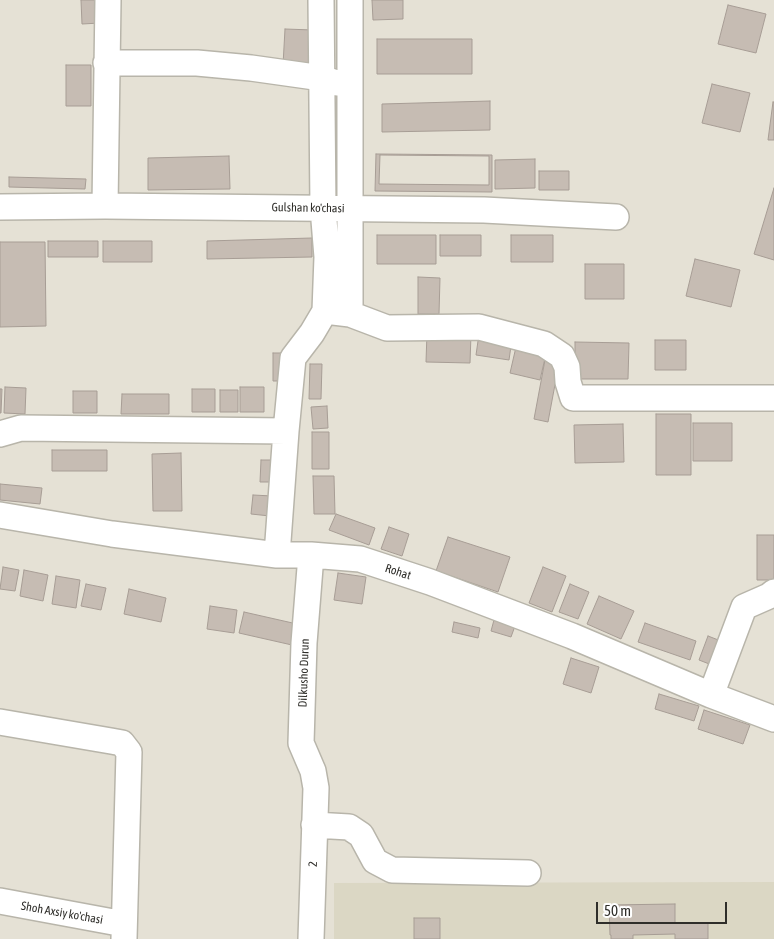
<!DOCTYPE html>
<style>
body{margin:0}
#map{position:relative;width:774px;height:939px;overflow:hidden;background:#e5e1d5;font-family:"Asap Condensed",sans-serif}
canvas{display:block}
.scale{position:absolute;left:596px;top:902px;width:131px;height:22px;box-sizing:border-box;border:2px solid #2f2e2a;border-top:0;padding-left:6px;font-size:15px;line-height:18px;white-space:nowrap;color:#2f2e2a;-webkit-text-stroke:4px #fff;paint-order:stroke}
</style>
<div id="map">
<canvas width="774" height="939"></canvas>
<div class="scale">50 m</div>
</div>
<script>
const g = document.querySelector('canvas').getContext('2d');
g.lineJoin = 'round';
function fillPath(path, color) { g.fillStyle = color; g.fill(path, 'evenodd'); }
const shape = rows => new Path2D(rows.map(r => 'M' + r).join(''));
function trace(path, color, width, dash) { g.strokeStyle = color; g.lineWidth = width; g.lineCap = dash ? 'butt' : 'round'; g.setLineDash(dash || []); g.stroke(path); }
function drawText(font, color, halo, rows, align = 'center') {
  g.font = font + ' "Asap Condensed",sans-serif'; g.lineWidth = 4.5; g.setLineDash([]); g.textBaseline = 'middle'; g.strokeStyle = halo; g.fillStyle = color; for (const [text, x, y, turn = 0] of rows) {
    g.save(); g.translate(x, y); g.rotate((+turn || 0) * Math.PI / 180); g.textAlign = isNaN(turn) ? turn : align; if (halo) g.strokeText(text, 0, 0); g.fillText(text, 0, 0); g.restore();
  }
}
fillPath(shape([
 [774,882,774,939,334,939,334,883]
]), '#dbd7c4');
const building = shape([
 [81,0,99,0,100,23,82,24,81,0],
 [372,0,403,0,403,19,373,20,372,0],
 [728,5,766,14,756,53,718,44,728,5],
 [285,29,313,30,311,66,283,65,285,29],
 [377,39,472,39,472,74,377,74,377,39],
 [66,65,91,65,91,106,66,106,66,65],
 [712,84,750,93,740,132,702,123,712,84],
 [490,101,490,130,382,132,382,104,490,101],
 [773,102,774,102,774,140,768,140,773,102],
 [376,154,492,155,492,192,375,191,376,154],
 [380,155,489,156,489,185,379,184,380,155],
 [229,156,230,189,148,190,148,158,229,156],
 [535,159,535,188,495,189,495,160,535,159],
 [539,171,569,171,569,190,539,190,539,171],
 [9,177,86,179,85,189,9,187,9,177],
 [774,188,774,260,754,254,774,188],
 [377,235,436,235,436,264,377,264,377,235],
 [440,235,481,235,481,256,440,256,440,235],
 [511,235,553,235,553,262,511,262,511,235],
 [312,238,312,257,207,259,207,241,312,238],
 [48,241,98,241,98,257,48,257,48,241],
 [103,241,152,241,152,262,103,262,103,241],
 [0,242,45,242,46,326,0,327,0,242],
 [695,259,740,270,731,307,686,296,695,259],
 [585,264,624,264,624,299,585,299,585,264],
 [418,277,440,278,439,314,418,314,418,277],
 [427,333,471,334,470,363,426,362,427,333],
 [479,334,512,339,509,360,476,355,479,334],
 [655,340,686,340,686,370,655,370,655,340],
 [575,342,629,343,628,379,575,379,575,342],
 [516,347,546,354,540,380,510,373,516,347],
 [273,353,283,353,283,381,273,381,273,353],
 [545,360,559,363,548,422,534,419,545,360],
 [310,364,322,364,321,399,309,399,310,364],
 [5,387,26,388,25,414,4,413,5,387],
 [240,387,264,387,264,412,240,412,240,387],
 [0,389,2,389,1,413,0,413,0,389],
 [192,389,215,389,215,412,192,412,192,389],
 [220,390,238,390,238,412,220,412,220,390],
 [73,391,97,391,97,413,73,413,73,391],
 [122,394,169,394,169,414,121,414,122,394],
 [327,406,328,428,313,429,311,407,327,406],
 [656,414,691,414,691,475,656,475,656,414],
 [693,423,732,423,732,461,693,461,693,423],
 [623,424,624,462,575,463,574,425,623,424],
 [312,432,329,432,329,469,312,469,312,432],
 [52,450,107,450,107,471,52,471,52,450],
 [181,453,182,511,153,511,152,454,181,453],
 [261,460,275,460,274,482,260,482,261,460],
 [313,476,334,476,335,514,314,514,313,476],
 [0,484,42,488,40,504,0,500,0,484],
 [253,495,272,496,270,516,251,514,253,495],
 [336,514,375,528,369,545,329,530,336,514],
 [389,527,409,534,402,556,381,549,389,527],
 [757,535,774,535,774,580,757,580,757,535],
 [448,537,510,557,498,592,436,571,448,537],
 [3,567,19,570,15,591,0,589,3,567],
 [543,567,566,576,552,612,529,603,543,567],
 [24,570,48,575,43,601,20,596,24,570],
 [338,573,366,577,362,604,334,600,338,573],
 [56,576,80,580,76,608,52,604,56,576],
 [86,584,106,588,101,610,81,606,86,584],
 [570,584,589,592,578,619,559,612,570,584],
 [129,589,166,598,161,622,124,614,129,589],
 [599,596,634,611,621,639,587,624,599,596],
 [210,606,237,610,234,633,207,629,210,606],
 [244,612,297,624,292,645,239,633,244,612],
 [494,620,515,626,511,637,491,631,494,620],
 [454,622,480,628,478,638,452,632,454,622],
 [645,623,696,641,690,660,638,642,645,623],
 [708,636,726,643,717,667,699,660,708,636],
 [571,658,599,667,591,693,563,684,571,658],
 [659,694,699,706,694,721,655,709,659,694],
 [704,710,750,725,743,744,698,729,704,710],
 [675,904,675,923,708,923,708,939,675,939,675,934,633,935,633,939,611,939,611,935,610,935,609,905,675,904],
 [414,918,440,918,440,939,414,939,414,918]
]);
fillPath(building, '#c6bcb3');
trace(building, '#a79d95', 1);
const minor = shape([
 [350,0,350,314],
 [106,63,197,63,251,68,322,78,337,83],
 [105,206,108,0],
 [0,207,105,206,484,210,616,217],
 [325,311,350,314,387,328,479,327,544,344,562,356,567,367,568,382,573,398,774,398],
 [0,434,21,428,286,431],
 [0,515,112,534,277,555,311,555,360,559,430,582,572,636,711,695,774,719],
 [277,555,286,431,293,358,312,333,325,311,327,257,323,208,321,0],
 [711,695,744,607,769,596,774,592],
 [0,722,111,741,122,743,129,752,124,939],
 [314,825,349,827,361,835,375,861,392,870,528,873],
 [0,901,124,924],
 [311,939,316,788,313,771,301,743,304,643,311,555]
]);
trace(minor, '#b8b5aa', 28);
trace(minor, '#fff', 25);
drawText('12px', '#2f2e2a', '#fff', [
 ["Gulshan ko'chasi",308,208,1],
 ["Rohat",398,572,18],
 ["Dilkusho Durun",304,673,-88],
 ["2",313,864,-88],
 ["Shoh Axsiy ko'chasi",62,913,10]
]);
</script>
